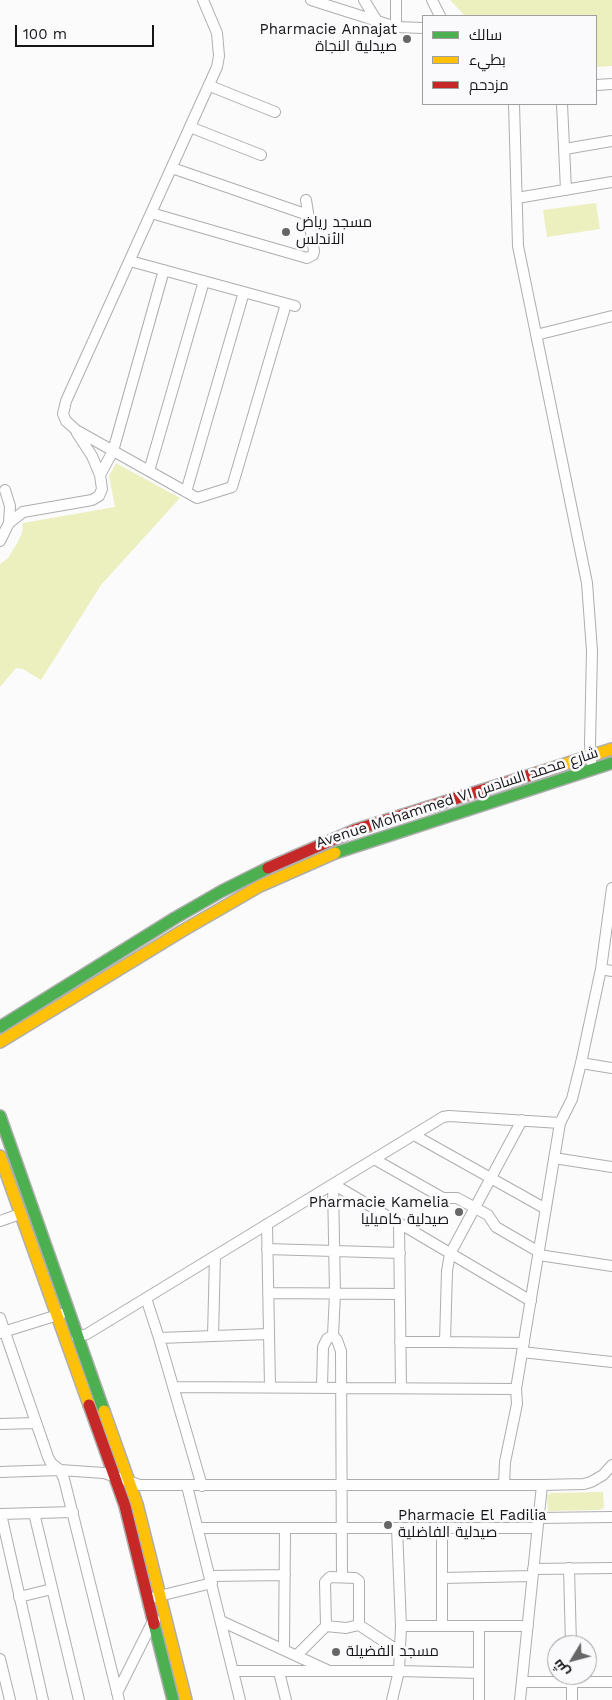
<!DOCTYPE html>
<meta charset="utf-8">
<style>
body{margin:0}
#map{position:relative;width:612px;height:1700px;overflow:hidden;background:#fbfbfb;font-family:"Work Sans",Cairo,sans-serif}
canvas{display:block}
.legend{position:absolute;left:422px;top:15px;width:175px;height:90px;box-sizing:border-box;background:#fafafc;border:1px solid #9f9fa0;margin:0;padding:6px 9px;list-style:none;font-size:15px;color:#161617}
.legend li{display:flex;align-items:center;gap:10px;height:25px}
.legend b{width:25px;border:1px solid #9f9fa0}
.north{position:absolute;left:547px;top:1635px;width:50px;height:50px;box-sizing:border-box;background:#fafafc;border:1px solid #9f9fa0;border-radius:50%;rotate:233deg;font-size:14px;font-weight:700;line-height:20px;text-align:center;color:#161617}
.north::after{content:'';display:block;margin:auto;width:18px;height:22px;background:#666667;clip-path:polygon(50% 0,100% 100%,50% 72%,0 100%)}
.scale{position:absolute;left:15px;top:25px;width:139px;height:22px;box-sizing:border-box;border:2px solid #161617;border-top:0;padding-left:6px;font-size:15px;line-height:18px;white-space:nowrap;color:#161617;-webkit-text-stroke:4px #fafafc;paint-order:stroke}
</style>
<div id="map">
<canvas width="612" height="1700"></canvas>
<ul class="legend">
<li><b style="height:6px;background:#4caf50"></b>سالك</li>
<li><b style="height:6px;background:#ffc107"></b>بطيء</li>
<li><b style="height:6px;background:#c62828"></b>مزدحم</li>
</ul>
<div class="north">ش</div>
<div class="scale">100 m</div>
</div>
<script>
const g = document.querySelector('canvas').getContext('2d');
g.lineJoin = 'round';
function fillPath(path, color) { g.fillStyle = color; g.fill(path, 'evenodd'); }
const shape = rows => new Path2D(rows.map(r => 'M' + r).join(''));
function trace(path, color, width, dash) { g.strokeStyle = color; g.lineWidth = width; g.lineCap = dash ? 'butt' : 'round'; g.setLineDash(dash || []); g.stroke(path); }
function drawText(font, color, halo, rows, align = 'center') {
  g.font = font + ' "Work Sans",Cairo,sans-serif'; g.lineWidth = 5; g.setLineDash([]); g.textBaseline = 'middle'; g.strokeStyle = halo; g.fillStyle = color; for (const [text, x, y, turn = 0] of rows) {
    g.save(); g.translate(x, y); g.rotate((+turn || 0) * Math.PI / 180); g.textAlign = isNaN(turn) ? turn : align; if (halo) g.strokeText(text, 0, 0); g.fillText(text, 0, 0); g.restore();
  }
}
fillPath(shape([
 [450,0,612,0,612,66,596,67,596,16,465,16],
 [596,203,600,229,547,237,543,210],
 [116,463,180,498,101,585,41,680,23,669,16,668,0,687,0,564,8,558,16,545,22,533,23,523,115,507,109,476],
 [603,1492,604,1508,599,1510,548,1511,547,1495,551,1493]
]), '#ecf0be');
const street = shape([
 [203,0,217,33,219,56,217,67,66,401,63,414,66,421,76,430,197,498,232,487,286,304],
 [311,0,396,27,423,28],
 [364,0,377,21],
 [396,0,396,27],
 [432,0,440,16],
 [596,85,612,84],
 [210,86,275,112],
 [514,104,518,246,587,583,592,651,590,744,591,761],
 [562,104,566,190],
 [190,127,261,155],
 [565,149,612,141],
 [172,168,308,215],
 [517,198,612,182],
 [151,213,307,258,313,255,314,251,306,200],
 [130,261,295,306],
 [536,335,612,316],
 [149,471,204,281],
 [100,475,113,451,164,270],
 [5,490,10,506,9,523],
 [186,492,244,292],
 [0,541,9,523,23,512,92,500,99,496,102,489,100,475,92,456,77,433],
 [601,969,612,971],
 [581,1063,612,1068],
 [414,1135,546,1209],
 [554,1158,612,1167],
 [374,1159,443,1198,457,1198,488,1215,496,1227,539,1252],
 [333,1184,531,1301],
 [0,1221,20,1214],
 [267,1224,270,1387],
 [399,1224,401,1388],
 [267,1249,400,1253],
 [539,1255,612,1266],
 [268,1293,399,1294],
 [146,1298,159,1338,202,1486],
 [0,1318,48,1457,51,1463,60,1470,64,1479,119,1700],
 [0,1333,61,1314],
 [333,1335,337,1340,341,1351,342,1577],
 [213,1336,215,1256],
 [77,1337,87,1334,443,1117,449,1116,560,1123],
 [159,1338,268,1334],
 [400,1342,445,1342,447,1271,450,1254,522,1120],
 [445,1342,524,1343],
 [522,1352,612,1362],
 [173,1387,516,1389],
 [322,1387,323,1347,327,1339,333,1335,335,1294,333,1184],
 [0,1424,36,1423],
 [0,1472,60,1470,104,1473,140,1485,542,1485,584,1484,591,1482,603,1475,612,1465],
 [504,1485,505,1462,517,1404,516,1389,560,1123,572,1099,581,1063,601,969,612,888],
 [187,1486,240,1700],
 [34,1513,79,1700],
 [0,1514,73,1512],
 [1,1514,43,1700],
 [538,1518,612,1517],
 [198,1528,537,1528],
 [442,1528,442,1625],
 [569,1568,571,1645],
 [533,1569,612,1568],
 [211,1576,285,1575],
 [443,1578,532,1576],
 [19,1597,52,1589],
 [155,1597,212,1583],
 [221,1621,327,1670],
 [326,1626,325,1582,330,1577,355,1578,359,1581,359,1625],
 [401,1626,528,1626],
 [284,1649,285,1528],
 [297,1655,326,1626,346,1628,359,1625,400,1652],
 [0,1659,10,1700],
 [233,1671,399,1671,479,1673,479,1626],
 [279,1672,286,1700],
 [572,1675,572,1700],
 [522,1682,612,1682],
 [117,1693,153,1621,155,1620],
 [392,1700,399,1671,401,1626,397,1528],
 [479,1700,479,1673],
 [520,1700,542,1485]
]);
const fast = shape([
 [335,853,612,763],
 [0,1027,175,918,222,891,268,868],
 [0,1116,104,1411],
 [154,1624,173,1700]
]);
const slow = shape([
 [537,773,612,749],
 [0,1042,182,931,260,886,335,853],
 [0,1156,89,1405],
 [104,1411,137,1504,186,1700]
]);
const jam = shape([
 [268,868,355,830,537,773],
 [89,1405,125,1506,154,1624]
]);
trace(street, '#aeaeae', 12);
trace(fast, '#aeaeae', 14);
trace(slow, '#aeaeae', 14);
trace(jam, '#aeaeae', 14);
trace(street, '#fefefe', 10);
trace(fast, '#4caf50', 11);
trace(slow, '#ffc107', 11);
trace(jam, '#c62828', 11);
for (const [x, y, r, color] of [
 [407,39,5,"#666667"],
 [286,232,5,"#666667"],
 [459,1212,5,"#666667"],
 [388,1525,5,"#666667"],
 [336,1652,5,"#666667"]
]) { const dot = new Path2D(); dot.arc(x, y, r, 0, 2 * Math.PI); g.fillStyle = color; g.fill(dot); trace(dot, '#fafafc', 2); }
drawText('15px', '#161617', '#fafafc', [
 ["Pharmacie Annajat",397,30,"right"],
 ["صيدلية النجاة",397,47,"right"],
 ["مسجد رياض",296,223],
 ["الأندلس",296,240],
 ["Pharmacie Kamelia",449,1203,"right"],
 ["صيدلية كاميليا",449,1220,"right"],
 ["Pharmacie El Fadilia",398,1516],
 ["صيدلية الفاضلية",398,1533],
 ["مسجد الفضيلة",346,1652]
], 'left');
drawText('15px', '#161617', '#fafafc', [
 ["Avenue Mohammed VI شارع محمد السادس",457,798,-18]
]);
</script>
